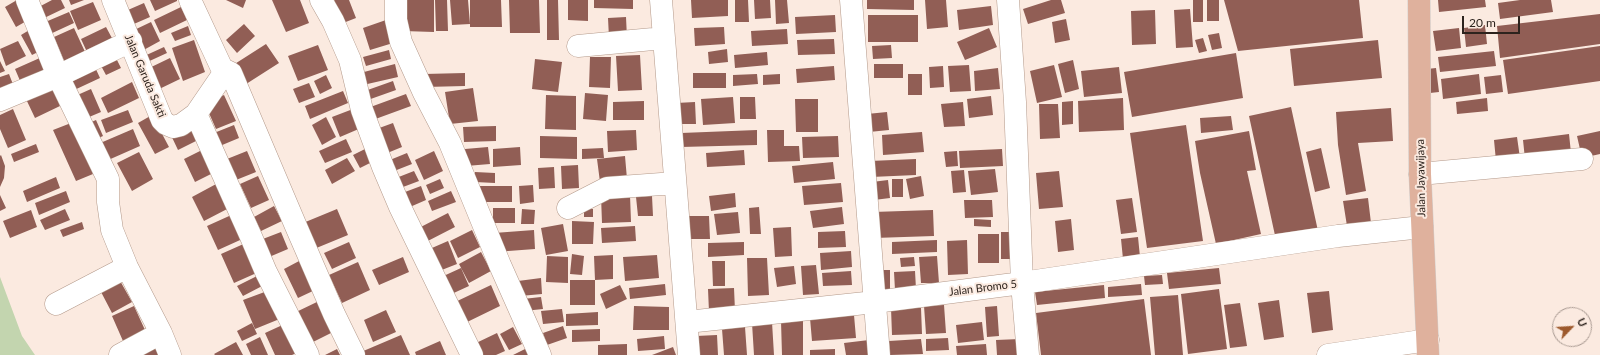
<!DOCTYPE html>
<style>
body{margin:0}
#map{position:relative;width:1600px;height:355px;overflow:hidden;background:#fbeae0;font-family:Lato,sans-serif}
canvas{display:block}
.north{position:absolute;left:1552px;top:307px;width:40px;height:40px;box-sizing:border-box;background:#fbeae0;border:1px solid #a99a92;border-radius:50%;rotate:65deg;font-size:11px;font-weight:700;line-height:16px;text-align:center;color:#2d231d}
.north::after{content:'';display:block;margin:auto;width:14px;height:18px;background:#9d592c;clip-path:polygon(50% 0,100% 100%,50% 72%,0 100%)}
.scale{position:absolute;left:1462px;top:16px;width:58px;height:18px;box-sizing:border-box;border:2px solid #2d231d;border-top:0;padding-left:5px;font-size:12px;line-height:14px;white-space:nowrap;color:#2d231d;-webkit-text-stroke:3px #fbeae0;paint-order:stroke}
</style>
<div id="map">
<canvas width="1600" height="355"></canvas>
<div class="north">U</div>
<div class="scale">20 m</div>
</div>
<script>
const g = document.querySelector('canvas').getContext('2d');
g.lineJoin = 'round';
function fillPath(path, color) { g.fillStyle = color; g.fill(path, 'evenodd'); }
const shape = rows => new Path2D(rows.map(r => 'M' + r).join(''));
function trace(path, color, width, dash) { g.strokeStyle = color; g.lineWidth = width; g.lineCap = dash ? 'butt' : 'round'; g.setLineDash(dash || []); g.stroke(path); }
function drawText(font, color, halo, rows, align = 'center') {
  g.font = font + ' Lato,sans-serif'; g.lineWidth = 4; g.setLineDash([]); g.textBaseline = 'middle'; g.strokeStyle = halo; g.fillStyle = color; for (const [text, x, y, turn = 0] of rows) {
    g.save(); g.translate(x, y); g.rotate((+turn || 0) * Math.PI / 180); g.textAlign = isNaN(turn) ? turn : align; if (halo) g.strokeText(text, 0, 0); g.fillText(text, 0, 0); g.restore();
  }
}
fillPath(shape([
 [0,277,22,336,35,355,0,355]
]), '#c3d5af');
fillPath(shape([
 [17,0,30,19,16,27,5,7],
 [52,0,61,0,65,8,40,20,35,9],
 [69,0,84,0,71,5],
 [150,0,177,0,177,1,155,11],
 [226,0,246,0,243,8],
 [272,0,300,0,309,23,286,32],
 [335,0,349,0,356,18,338,25,328,3],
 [404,0,434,0,434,32,403,31],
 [435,0,447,0,448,31,436,31],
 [450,0,468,0,470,24,452,25],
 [470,0,501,0,502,27,470,27],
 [509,0,539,0,540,33,510,33],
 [547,0,558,0,559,40,547,40],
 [568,0,588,0,588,21,568,20],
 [594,0,633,0,633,9,594,8],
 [691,0,728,0,728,16,692,18],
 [735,0,748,0,749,22,735,22],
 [754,0,770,0,771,18,755,19],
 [775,0,787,0,789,23,776,24],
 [867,0,914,0,914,10,867,9],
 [925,0,946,0,948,27,927,29],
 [1051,0,1061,0,1065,13,1028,24,1023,9],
 [1193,0,1203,0,1203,22,1193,22],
 [1207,0,1219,0,1219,21,1207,21],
 [1224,0,1359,0,1363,38,1238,51],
 [1438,0,1485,0,1486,7,1439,12],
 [1520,0,1551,0,1553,12,1500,19,1498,3],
 [93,2,101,20,78,30,70,11],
 [144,3,150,17,127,27,121,13],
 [991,6,993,25,959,30,957,10],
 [181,7,187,20,160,33,154,20],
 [1190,9,1193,47,1176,48,1174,10],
 [1155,10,1156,44,1132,45,1131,11],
 [69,12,74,23,48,35,43,23],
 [1600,14,1600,44,1500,58,1497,26],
 [835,15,836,32,796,34,795,17],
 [868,15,918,15,918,42,868,42],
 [626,17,627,38,609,38,608,18],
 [1066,19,1070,40,1055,43,1052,22],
 [386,20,393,43,370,50,363,28],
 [151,22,160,41,140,52,130,32],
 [244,24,255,36,237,53,226,40],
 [1485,25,1487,44,1466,47,1464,28],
 [188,26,191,35,175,41,171,33],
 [106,27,113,40,87,52,81,39],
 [724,27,725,44,695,46,694,28],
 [74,28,86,54,65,63,54,37],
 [989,28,997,47,965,60,957,42],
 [1459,28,1461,48,1436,51,1433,31],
 [31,29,42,50,32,55,21,35],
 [787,29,788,44,752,46,751,31],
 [1219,33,1222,48,1212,50,1208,35],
 [1203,38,1207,51,1199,53,1195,40],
 [834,39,835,54,798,55,797,40],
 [194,40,205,72,183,81,172,48],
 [1378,40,1382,78,1294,86,1290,49],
 [18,41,26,56,6,66,0,49],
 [266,44,279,63,243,86,230,67],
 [318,45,328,70,298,81,288,56],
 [891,45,892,58,873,59,872,46],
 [1600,46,1600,81,1508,94,1503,60],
 [164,47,167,53,143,64,140,58],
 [727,49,728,62,709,64,708,52],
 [389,50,391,59,366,66,363,57],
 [1494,51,1496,66,1440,72,1438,57],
 [767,52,768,65,735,68,734,55],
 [1236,53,1243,98,1132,117,1124,72],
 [114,54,121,68,106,75,99,62],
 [640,55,642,90,618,91,616,56],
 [42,57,48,72,21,83,15,69],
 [590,57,611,57,610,88,589,87],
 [170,58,180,79,153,92,143,71],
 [535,59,562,62,558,92,532,89],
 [1073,60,1079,89,1065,93,1058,64],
 [0,61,5,71,0,73],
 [395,64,398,77,363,85,360,73],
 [874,64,903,64,903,78,874,78],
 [94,65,100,78,70,92,64,79],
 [969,65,971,91,950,92,948,66],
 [1054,65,1062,97,1037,103,1030,71],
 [834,66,835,80,797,83,796,69],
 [943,66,944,87,930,88,929,67],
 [1119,67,1122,93,1084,97,1081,71],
 [998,68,1000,89,975,91,974,71],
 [1436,68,1439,92,1430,93,1427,69],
 [465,73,465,86,425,87,424,74],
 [693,73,726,73,726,88,693,88],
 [9,74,14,87,0,92,0,77],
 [757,74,758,84,733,86,733,75],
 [780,74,780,84,763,85,763,75],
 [908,74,922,74,922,95,908,95],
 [1479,74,1481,94,1443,99,1441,79],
 [326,75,332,88,320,94,314,81],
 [1501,75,1503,92,1486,94,1484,77],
 [393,81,396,90,365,101,362,92],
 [132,82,139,98,108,113,101,98],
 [309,83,315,97,299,103,293,89],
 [52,87,60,106,35,118,26,99],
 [473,88,478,121,450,124,445,92],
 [91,89,101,112,82,120,73,97],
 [343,91,348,103,310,119,305,106],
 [585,93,608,95,606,121,583,119],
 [406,94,411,106,370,121,365,109],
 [224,95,236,121,216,129,205,104],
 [546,95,576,96,576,130,545,129],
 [991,96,993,115,969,118,967,99],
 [733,97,735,123,703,125,701,99],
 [740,97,755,97,756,119,740,119],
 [1123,98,1124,130,1079,132,1078,101],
 [1487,98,1488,111,1457,114,1456,102],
 [795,99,818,99,818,132,796,132],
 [644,101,644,120,613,120,613,102],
 [1073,101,1073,124,1062,125,1062,102],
 [695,102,696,124,677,124,676,103],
 [963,102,965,126,944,127,941,104],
 [1039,104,1058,104,1060,138,1040,139],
 [1291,107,1318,231,1276,240,1249,116],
 [1391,108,1393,141,1358,143,1366,191,1346,195,1338,145,1336,112],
 [13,109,26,140,8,148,0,129,0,115],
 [353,109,361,128,340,137,332,117],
 [128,110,133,122,106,133,101,120],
 [887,112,889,130,869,132,867,114],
 [152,115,169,147,155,154,138,123],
 [1231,116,1233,130,1201,133,1200,118],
 [326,117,336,137,322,145,312,125],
 [193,119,202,138,178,150,169,131],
 [96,120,103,136,94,140,87,124],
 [71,123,93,174,76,181,53,130],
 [393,123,402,147,380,156,371,131],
 [234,125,239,138,215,148,209,135],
 [1186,125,1203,241,1147,248,1130,133],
 [496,126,496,141,464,142,463,127],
 [133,129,140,146,106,161,98,144],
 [636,130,637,150,608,152,607,131],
 [757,130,757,145,681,147,681,133],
 [767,130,784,130,784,146,799,146,800,161,768,162],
 [1249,131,1256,170,1247,171,1261,234,1216,244,1200,173,1195,141],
 [1600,131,1600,154,1582,158,1577,136],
 [922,132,924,152,883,155,882,135],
 [1569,134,1571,153,1525,159,1523,140],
 [540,136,577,137,577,159,540,158],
 [838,136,839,157,803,158,802,137],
 [1517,137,1520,158,1496,161,1494,140],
 [346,139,352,152,325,163,319,151],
 [36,144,39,152,14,162,11,154],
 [208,147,219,170,195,182,184,159],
 [488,147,490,164,466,166,465,149],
 [520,147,521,165,493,167,493,149],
 [367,148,374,161,360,168,353,155],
 [603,148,604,158,582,159,582,149],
 [1321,148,1330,188,1315,192,1306,152],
 [1002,149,1003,166,960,168,959,151],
 [744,150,745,165,707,167,706,153],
 [247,151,256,172,231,182,222,161],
 [434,151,443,171,424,180,415,160],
 [957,151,958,166,946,167,944,152],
 [139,152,153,179,132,191,117,163],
 [407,153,412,164,389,173,385,162],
 [1,155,5,166,4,178,0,187,0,156],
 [625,156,627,179,600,182,597,159],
 [347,158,355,171,332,184,325,170],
 [916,159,916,175,871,177,870,161],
 [833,162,835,179,794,183,792,166],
 [578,165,579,188,562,189,561,166],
 [554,167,555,188,539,189,538,168],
 [995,169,998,192,971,195,968,171],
 [964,170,966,192,953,193,951,171],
 [414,171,419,181,395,190,391,180],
 [1059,171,1063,207,1039,209,1036,173],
 [475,172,495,173,495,183,475,182],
 [258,176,269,200,251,208,240,184],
 [921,176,924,196,910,199,906,179],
 [56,177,60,188,27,202,23,191],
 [440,179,444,188,430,194,426,185],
 [892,179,903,179,903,197,892,197],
 [888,180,890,198,874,200,872,182],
 [218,183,231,207,204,221,192,197],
 [841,183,843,202,804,205,802,186],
 [533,185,534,202,520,204,519,186],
 [421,186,426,200,403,210,397,195],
 [477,186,512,186,512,202,477,202],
 [66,191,70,202,39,215,35,203],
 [451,191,456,202,432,211,428,201],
 [735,193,736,207,711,211,709,196],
 [0,195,6,208,0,211],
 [630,195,631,222,602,223,601,196],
 [652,196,653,216,638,216,636,197],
 [1132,198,1137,232,1121,234,1116,200],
 [1368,198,1371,223,1347,226,1343,201],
 [964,200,992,200,993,217,965,218],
 [274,206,282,221,261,231,254,217],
 [759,207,761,234,750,234,749,208],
 [842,207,844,224,813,228,810,211],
 [493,208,515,208,515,223,493,223],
 [65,209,70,220,45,230,40,220],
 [337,209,348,235,314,249,303,223],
 [522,209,535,210,534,224,521,224],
 [584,209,593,209,593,217,584,217],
 [31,210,37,227,10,238,3,221],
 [933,210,934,236,874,238,873,212],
 [238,212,249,236,218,250,207,226],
 [738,212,740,233,717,235,714,214],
 [448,213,455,227,420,245,413,231],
 [682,216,709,216,710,239,683,239],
 [974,219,991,220,991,227,974,226],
 [1071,219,1074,250,1058,252,1055,221],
 [572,221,594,222,593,244,572,244],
 [82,222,84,229,63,237,60,230],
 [563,224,568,251,546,255,541,228],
 [635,226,636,241,602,243,601,228],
 [791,227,792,256,775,257,773,228],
 [472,230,480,247,458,258,450,241],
 [534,230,535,249,495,252,494,233],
 [845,231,846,247,818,248,818,232],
 [281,232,288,249,262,260,255,242],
 [1001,232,1014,232,1014,259,1001,259],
 [978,234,999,234,999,263,978,263],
 [1138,237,1140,257,1123,259,1121,239],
 [937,240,937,252,892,254,892,242],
 [967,240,968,274,948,275,947,241],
 [448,241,457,264,434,273,425,251],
 [248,242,261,271,234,283,221,254],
 [349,242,356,258,332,269,324,253],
 [744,242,744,255,708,257,708,243],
 [851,251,852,267,821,270,820,253],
 [481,252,491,271,469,283,459,264],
 [572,254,584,256,582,275,570,274],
 [613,255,613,279,595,280,594,256],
 [657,255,659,278,625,281,623,257],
 [547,256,568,257,568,283,546,282],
 [937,256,939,283,921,283,919,257],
 [403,257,409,272,379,285,372,270],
 [914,257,915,266,901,267,900,258],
 [747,258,767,258,769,295,748,296],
 [301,260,315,290,298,298,284,269],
 [712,261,725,261,725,286,713,286],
 [358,262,370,290,342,303,329,275],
 [816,265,819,294,803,295,801,266],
 [794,266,796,284,777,287,774,268],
 [461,268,469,286,445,297,437,279],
 [1219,268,1221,284,1169,289,1167,273],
 [879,270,890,270,890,291,879,291],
 [851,271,852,285,823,286,822,273],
 [915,271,916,289,895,290,894,272],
 [261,274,266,284,243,296,237,286],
 [1162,275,1163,284,1145,285,1144,276],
 [541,278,542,294,520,296,518,281],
 [119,279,132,302,112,313,100,290],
 [570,280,595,280,595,305,570,305],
 [665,284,666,295,630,299,629,288],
 [1141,284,1142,295,1108,297,1108,287],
 [491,285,500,306,461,325,451,304],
 [620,285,627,299,606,309,600,294],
 [1104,285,1105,298,1037,305,1035,292],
 [734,288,735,311,709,312,708,289],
 [1219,289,1227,349,1188,354,1181,294],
 [270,290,282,318,255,329,243,300],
 [1329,291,1333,330,1312,333,1307,293],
 [1178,295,1183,355,1155,355,1150,297],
 [541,297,543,309,524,311,523,299],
 [1144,299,1151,355,1041,355,1036,313],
 [1279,300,1284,337,1264,340,1258,303],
 [319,301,333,332,307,345,292,314],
 [1240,303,1247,346,1230,348,1224,305],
 [944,305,946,333,926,334,924,306],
 [134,306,145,330,123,341,112,316],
 [634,306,669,307,669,330,633,330],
 [997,306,999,336,987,337,985,307],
 [891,308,921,308,922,334,892,335],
 [562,309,564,322,543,324,541,311],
 [386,310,396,332,373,342,364,320],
 [598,312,598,325,566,326,566,314],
 [854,315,856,338,812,341,810,318],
 [781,321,803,321,803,355,782,355],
 [289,322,301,351,292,355,275,355,265,333],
 [772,322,774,355,754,355,752,323],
 [982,322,984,340,958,343,956,325],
 [252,323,257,334,242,341,237,331],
 [563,326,567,338,547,345,543,333],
 [513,327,522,344,509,350,500,334],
 [745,327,747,355,724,355,722,329],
 [600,329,600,341,572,342,572,330],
 [497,333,505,351,496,355,480,355,474,344],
 [401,335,410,355,363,355,361,352],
 [717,335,718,355,697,355,696,336],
 [664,336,665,349,638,351,637,339],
 [260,337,268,355,251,355,246,344],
 [948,338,949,350,926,351,926,339],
 [921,339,923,354,890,355,889,341],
 [1020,339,1021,355,997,355,996,340],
 [869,340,871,355,846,355,844,343],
 [152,341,159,355,129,355],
 [440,341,446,355,416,355,415,352],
 [236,342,243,355,215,355,214,354],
 [627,344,627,355,598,355,598,345],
 [986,344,987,355,957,355,956,346],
 [673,347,676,355,652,355],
 [527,348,531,355,513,355],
 [337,349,340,355,325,355],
 [835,349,835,355,810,355,810,350]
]), '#915e55');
const minor = shape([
 [27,0,58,76,108,179,108,202,112,230,127,267,161,333,170,355],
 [113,0,162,120,166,124,173,127,181,125,196,114,224,73,227,71,231,73,295,224,334,314,354,355],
 [190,0,224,73],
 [321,0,333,21,350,60,362,110,383,167,400,207,472,355],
 [396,0,396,20,401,42,424,93,450,143,500,265,540,355],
 [661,0,689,355],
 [851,0,879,355],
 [578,46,664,38],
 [0,100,58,76,131,41],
 [196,114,252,239,266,272,308,355],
 [1420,174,1582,159],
 [568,208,607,188,675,183],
 [56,304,127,267],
 [687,322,875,302,1022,283,1015,102,1008,0],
 [120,355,161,333],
 [1028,355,1022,283,1338,236,1422,227],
 [1328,355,1428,340]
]);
const major = shape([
 [1419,0,1420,174,1428,355]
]);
trace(minor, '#b3998a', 23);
trace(major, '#d1cfcd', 23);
trace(minor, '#fff', 22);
trace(major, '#dfb19d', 22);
drawText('11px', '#2d231d', '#fbeae0', [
 ["Jalan Garuda Sakti",145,76,67],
 ["Jalan Jayawijaya",1421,178,-91],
 ["Jalan Bromo 5",983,288,-7]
]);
</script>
